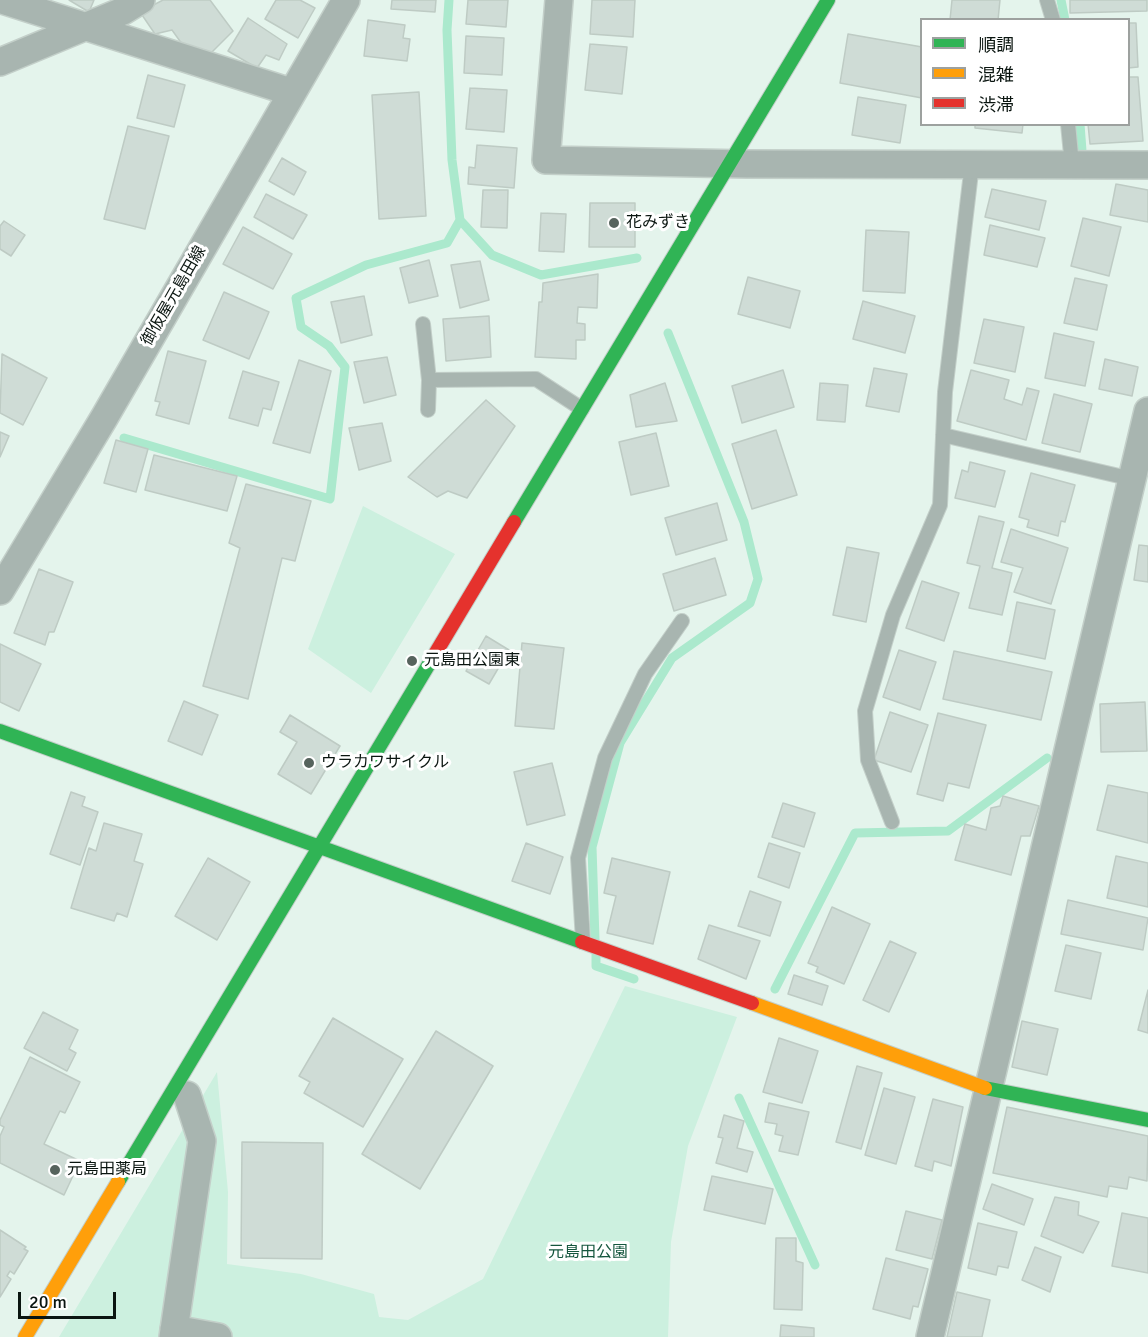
<!DOCTYPE html>
<meta charset="utf-8">
<style>
body{margin:0}
#map{position:relative;width:1148px;height:1337px;overflow:hidden;background:#e4f4ec;font-family:Signika,"Noto Sans JP",sans-serif}
canvas{display:block}
.legend{position:absolute;left:920px;top:18px;width:210px;height:108px;box-sizing:border-box;background:#fff;border:2px solid #9da19f;margin:0;padding:8px 10px;list-style:none;font-size:18px;color:#0a1510}
.legend li{display:flex;align-items:center;gap:12px;height:30px}
.legend b{width:30px;border:2px solid #9da19f}
.scale{position:absolute;left:18px;top:1292px;width:98px;height:27px;box-sizing:border-box;border:3px solid #0a1510;border-top:0;padding-left:8px;font-size:18px;line-height:21px;white-space:nowrap;color:#0a1510;-webkit-text-stroke:4px #fff;paint-order:stroke}
</style>
<div id="map">
<canvas width="1148" height="1337"></canvas>
<ul class="legend">
<li><b style="height:8px;background:#30b455"></b>順調</li>
<li><b style="height:8px;background:#ff9f0a"></b>混雑</li>
<li><b style="height:8px;background:#e5322d"></b>渋滞</li>
</ul>
<div class="scale">20 m</div>
</div>
<script>
const g = document.querySelector('canvas').getContext('2d');
g.lineJoin = 'round';
function fillPath(path, color) { g.fillStyle = color; g.fill(path, 'evenodd'); }
const shape = rows => new Path2D(rows.map(r => 'M' + r).join(''));
function trace(path, color, width, dash) { g.strokeStyle = color; g.lineWidth = width; g.lineCap = dash ? 'butt' : 'round'; g.setLineDash(dash || []); g.stroke(path); }
function drawText(font, color, halo, rows, align = 'center') {
  g.font = font + ' Signika,"Noto Sans JP",sans-serif'; g.lineWidth = 6; g.setLineDash([]); g.textBaseline = 'middle'; g.strokeStyle = halo; g.fillStyle = color; for (const [text, x, y, turn = 0] of rows) {
    g.save(); g.translate(x, y); g.rotate((+turn || 0) * Math.PI / 180); g.textAlign = isNaN(turn) ? turn : align; if (halo) g.strokeText(text, 0, 0); g.fillText(text, 0, 0); g.restore();
  }
}
fillPath(shape([
 [363,506,455,554,371,693,308,649],
 [625,986,737,1017,688,1146,671,1242,668,1337,59,1337,217,1072,228,1192,227,1264,301,1274,374,1294,379,1317,408,1320,483,1279]
]), '#ccf0df');
trace(shape([
 [449,0,447,30,452,160,460,220,492,255,541,275,637,258],
 [1061,0,1065,20],
 [1080,124,1083,164],
 [124,438,330,499,345,367,329,346,301,327,296,298,366,265,447,243,460,220],
 [595,940,592,847,620,743,672,658,750,603,758,579,744,522,668,333],
 [596,954,596,966,634,979],
 [775,989,855,833,948,831,1047,758],
 [739,1098,815,1265]
]), '#abe9cd', 9);
const building = shape([
 [69,0,94,0,89,12,69,0],
 [163,0,210,0,233,31,211,53,182,44,172,30,155,34,140,12,163,0],
 [276,0,300,0,315,8,298,38,265,19,276,0],
 [392,0,436,0,435,12,391,9,392,0],
 [468,0,508,0,506,27,466,24,468,0],
 [592,0,635,0,633,37,590,34,592,0],
 [952,0,1000,0,998,20,950,20,952,0],
 [1070,0,1147,0,1147,11,1070,13,1070,0],
 [248,18,287,44,279,60,266,55,257,68,228,51,248,18],
 [368,20,405,25,403,38,410,39,407,61,364,56,368,20],
 [1128,23,1136,23,1138,67,1128,68,1128,23],
 [848,34,922,47,922,98,840,83,848,34],
 [466,36,504,38,502,75,464,73,466,36],
 [590,44,627,47,622,94,585,90,590,44],
 [148,75,185,85,174,127,137,118,148,75],
 [1128,77,1138,77,1143,141,1090,144,1088,124,1128,124,1128,77],
 [470,88,507,90,504,132,466,129,470,88],
 [419,92,426,216,379,219,372,95,419,92],
 [858,97,906,105,900,143,852,135,858,97],
 [975,124,1023,124,1022,133,975,128,975,124],
 [128,126,169,136,145,229,104,219,128,126],
 [477,145,517,148,514,188,468,184,469,167,475,168,477,145],
 [282,158,306,172,294,195,269,181,282,158],
 [1116,184,1148,190,1148,222,1110,215,1116,184],
 [992,189,1046,201,1039,230,985,217,992,189],
 [483,190,508,190,507,228,481,227,483,190],
 [266,194,307,215,293,239,254,217,266,194],
 [590,203,635,203,635,247,589,247,590,203],
 [541,213,566,214,564,252,539,251,541,213],
 [1083,218,1121,227,1109,276,1071,266,1083,218],
 [4,221,25,235,11,256,0,249,0,226,4,221],
 [990,225,1045,238,1037,267,984,255,990,225],
 [243,227,292,254,273,289,223,264,243,227],
 [866,230,909,232,905,293,863,291,866,230],
 [429,260,438,296,409,303,400,268,429,260],
 [480,261,489,300,460,308,451,265,480,261],
 [598,274,597,308,578,307,577,323,585,324,585,340,576,340,576,359,535,357,539,302,542,302,543,283,598,274],
 [748,277,800,291,790,328,738,314,748,277],
 [1075,278,1107,285,1097,330,1064,323,1075,278],
 [224,292,269,312,249,359,203,340,224,292],
 [364,296,372,335,341,343,331,302,364,296],
 [863,301,915,316,905,353,853,339,863,301],
 [489,316,491,357,446,361,443,319,489,316],
 [984,319,1024,327,1015,372,974,363,984,319],
 [1054,333,1094,342,1085,386,1045,378,1054,333],
 [168,351,206,361,189,424,156,415,160,402,155,401,168,351],
 [2,354,47,378,23,425,0,413,2,354],
 [387,357,396,395,364,403,354,362,387,357],
 [1105,359,1138,367,1132,396,1099,389,1105,359],
 [299,360,331,371,310,453,273,443,299,360],
 [874,368,907,374,899,412,866,406,874,368],
 [783,370,794,407,742,423,732,386,783,370],
 [971,370,1009,380,1004,399,1022,405,1027,388,1039,391,1026,440,957,421,971,370],
 [243,371,279,382,271,410,263,408,258,426,229,418,243,371],
 [665,383,677,421,636,427,630,395,665,383],
 [820,383,848,385,845,422,817,420,820,383],
 [1054,394,1092,404,1080,452,1042,443,1054,394],
 [486,400,515,426,467,498,448,491,437,497,408,477,486,400],
 [382,423,391,461,359,470,349,428,382,423],
 [776,430,797,495,752,509,732,444,776,430],
 [0,432,9,436,0,457,0,432],
 [656,433,669,486,631,495,619,442,656,433],
 [116,440,148,449,136,492,104,483,116,440],
 [154,455,237,476,227,511,145,490,154,455],
 [970,462,1005,471,995,507,955,498,962,470,968,472,970,462],
 [1031,473,1075,485,1065,522,1061,521,1058,536,1027,527,1029,520,1019,517,1031,473],
 [246,484,311,501,295,561,282,558,248,699,203,686,240,548,229,543,246,484],
 [717,503,727,540,676,555,665,518,717,503],
 [979,516,1004,522,992,568,1012,573,1002,615,969,608,980,566,967,563,979,516],
 [1011,529,1068,548,1051,604,1014,592,1023,568,1001,562,1011,529],
 [1139,545,1148,546,1148,582,1134,580,1139,545],
 [847,547,879,553,866,622,833,615,847,547],
 [715,558,726,595,674,611,663,574,715,558],
 [39,569,73,582,54,632,49,632,45,645,14,633,39,569],
 [922,581,959,593,944,641,906,628,922,581],
 [1017,602,1055,610,1045,659,1007,651,1017,602],
 [486,636,509,650,489,684,466,671,486,636],
 [522,643,564,648,554,729,515,726,522,643],
 [0,644,41,664,19,711,0,702,0,644],
 [899,650,936,662,920,710,883,697,899,650],
 [954,651,1052,672,1041,720,943,699,954,651],
 [184,701,218,715,202,755,168,741,184,701],
 [1145,702,1147,751,1101,752,1100,704,1145,702],
 [890,712,928,725,911,772,874,760,890,712],
 [938,713,986,725,969,788,948,783,943,801,917,794,938,713],
 [290,715,340,746,311,794,278,774,297,742,280,732,290,715],
 [552,763,565,815,527,825,514,772,552,763],
 [1108,785,1148,793,1148,843,1097,830,1108,785],
 [71,792,85,797,82,806,98,812,80,865,50,854,71,792],
 [1003,796,1039,806,1030,836,1021,836,1011,875,955,860,965,824,986,830,991,808,1000,806,1003,796],
 [783,803,815,813,804,847,772,837,783,803],
 [104,823,142,834,134,861,143,864,127,917,117,913,114,921,71,908,89,848,96,851,104,823],
 [526,843,563,857,550,894,512,881,526,843],
 [769,843,800,853,789,888,758,877,769,843],
 [1116,856,1148,863,1148,907,1107,898,1116,856],
 [208,858,250,882,217,940,175,916,208,858],
 [612,858,670,872,653,944,607,933,616,896,604,893,612,858],
 [750,891,781,902,770,936,738,926,750,891],
 [1068,900,1148,918,1143,950,1061,934,1068,900],
 [832,907,870,924,844,984,816,972,818,967,808,963,832,907],
 [709,925,760,941,746,979,698,959,709,925],
 [890,941,916,953,889,1012,863,1000,890,941],
 [1066,945,1101,953,1091,999,1055,991,1066,945],
 [794,975,828,986,822,1005,788,994,794,975],
 [1148,990,1148,1033,1138,1030,1148,990],
 [43,1012,78,1030,69,1049,76,1053,67,1071,24,1048,43,1012],
 [333,1018,403,1059,363,1127,304,1093,310,1082,299,1076,333,1018],
 [1022,1021,1058,1029,1047,1075,1012,1067,1022,1021],
 [436,1031,493,1066,420,1189,362,1154,436,1031],
 [779,1038,818,1051,802,1103,763,1092,779,1038],
 [30,1057,80,1082,65,1113,60,1111,44,1144,80,1161,64,1195,0,1163,0,1136,4,1127,0,1125,0,1120,30,1057],
 [857,1066,882,1073,861,1149,836,1142,857,1066],
 [884,1088,915,1097,896,1164,865,1155,884,1088],
 [933,1099,963,1107,951,1166,934,1161,932,1171,915,1166,933,1099],
 [769,1103,809,1112,798,1155,779,1151,783,1136,775,1134,777,1124,765,1122,769,1103],
 [1007,1107,1148,1136,1147,1181,1129,1177,1127,1189,1109,1186,1107,1197,993,1173,1007,1107],
 [724,1115,744,1121,737,1148,753,1152,747,1172,716,1163,723,1138,718,1137,724,1115],
 [242,1142,323,1143,322,1259,241,1258,242,1142],
 [712,1176,773,1189,765,1224,704,1210,712,1176],
 [992,1184,1033,1199,1024,1225,983,1209,992,1184],
 [1055,1197,1079,1202,1078,1215,1099,1222,1083,1253,1041,1236,1055,1197],
 [906,1211,942,1220,932,1259,896,1250,906,1211],
 [1122,1213,1148,1218,1148,1273,1112,1266,1122,1213],
 [978,1223,1017,1232,1008,1268,998,1266,996,1275,968,1268,978,1223],
 [0,1230,26,1247,24,1249,28,1251,14,1274,10,1271,7,1276,11,1279,0,1297,0,1230],
 [776,1238,796,1238,796,1261,803,1263,802,1310,774,1309,776,1238],
 [1035,1247,1061,1257,1050,1292,1022,1280,1035,1247],
 [886,1258,928,1269,918,1307,913,1306,910,1319,873,1309,886,1258],
 [957,1292,990,1300,982,1337,947,1337,957,1292],
 [781,1325,814,1328,814,1337,780,1337,781,1325]
]);
fillPath(building, '#cfdcd6');
trace(building, '#becbc4', 1.5);
const lane = shape([
 [1047,0,1053,20],
 [1068,124,1072,165],
 [423,324,429,380,428,410],
 [429,380,536,379,582,409],
 [943,435,1132,479],
 [892,822,868,760,865,711,893,615,940,505,945,392,972,164],
 [583,941,578,858,605,758,645,674,682,621]
]);
const street = shape([
 [2,0,291,92],
 [559,0,546,160,746,164,1148,165],
 [0,62,123,11,141,0],
 [0,591,104,418,346,0],
 [174,1329,218,1337],
 [173,1337,202,1141,187,1095],
 [930,1337,1148,411]
]);
const fast = shape([
 [514,522,828,0],
 [0,731,582,942],
 [985,1088,1148,1120],
 [118,1182,432,659]
]);
const slow = shape([
 [752,1003,985,1088],
 [25,1337,118,1182]
]);
const jam = shape([
 [432,659,514,522],
 [582,942,752,1003]
]);
trace(lane, '#c3cfc9', 16);
trace(street, '#c3cfc9', 30);
trace(fast, '#c3cfc9', 16);
trace(slow, '#c3cfc9', 16);
trace(jam, '#c3cfc9', 16);
trace(lane, '#a8b5b0', 14);
trace(street, '#a8b5b0', 27);
trace(fast, '#30b455', 14);
trace(slow, '#ff9f0a', 14);
trace(jam, '#e5322d', 14);
for (const [x, y, r, color] of [
 [614,223,6,"#56635d"],
 [412,661,6,"#56635d"],
 [309,763,6,"#56635d"],
 [55,1170,6,"#56635d"]
]) { const dot = new Path2D(); dot.arc(x, y, r, 0, 2 * Math.PI); g.fillStyle = color; g.fill(dot); trace(dot, '#fff', 2); }
drawText('16px', '#0a1510', '#fff', [
 ["花みずき",626,223],
 ["元島田公園東",424,661],
 ["ウラカワサイクル",321,763],
 ["元島田薬局",67,1170]
], 'left');
drawText('16px', '#0a1510', '#fff', [
 ["御仮屋元島田線",174,296,-60]
]);
drawText('16px', '#15563e', '#fff', [
 ["元島田公園",588,1253]
]);
</script>
